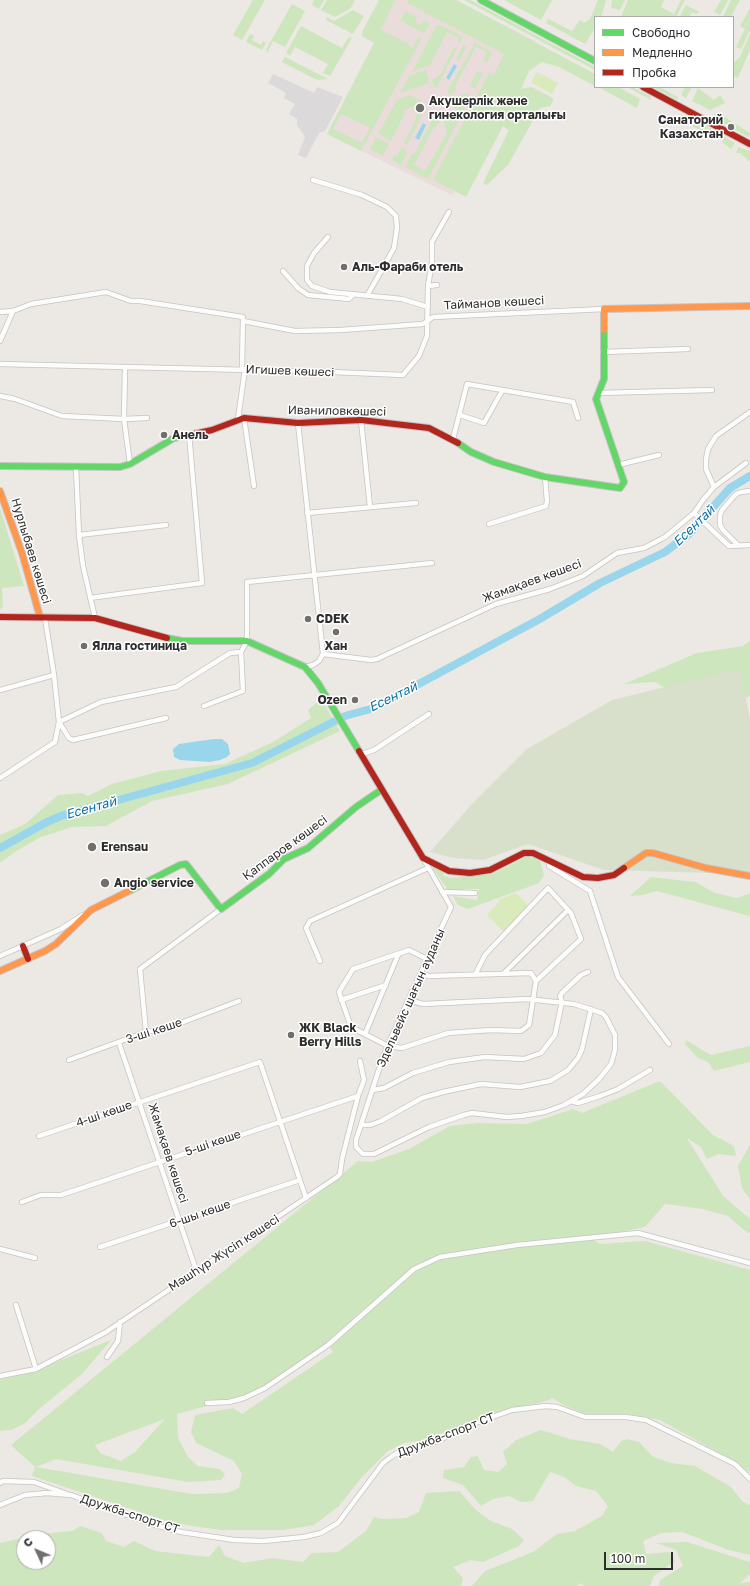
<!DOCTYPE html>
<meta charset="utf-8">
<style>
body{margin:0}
#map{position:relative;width:750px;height:1586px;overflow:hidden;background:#ece8e4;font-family:"Golos Text",sans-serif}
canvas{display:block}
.legend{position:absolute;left:594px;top:16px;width:140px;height:72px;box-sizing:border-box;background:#fff;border:1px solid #ababab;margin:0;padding:5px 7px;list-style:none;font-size:12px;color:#2e2e2e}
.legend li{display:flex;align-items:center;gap:8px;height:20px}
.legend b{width:20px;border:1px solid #ababab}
.north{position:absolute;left:16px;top:1530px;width:40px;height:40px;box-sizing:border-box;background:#fff;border:1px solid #ababab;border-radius:50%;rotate:314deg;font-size:11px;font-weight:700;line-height:16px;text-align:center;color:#2e2e2e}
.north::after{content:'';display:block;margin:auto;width:14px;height:18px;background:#706f6e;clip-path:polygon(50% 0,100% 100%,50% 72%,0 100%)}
.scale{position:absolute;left:604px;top:1552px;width:69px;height:18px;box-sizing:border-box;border:2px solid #2e2e2e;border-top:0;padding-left:5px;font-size:12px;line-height:14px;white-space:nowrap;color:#2e2e2e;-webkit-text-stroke:3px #fff;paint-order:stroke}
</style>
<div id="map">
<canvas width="750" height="1586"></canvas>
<ul class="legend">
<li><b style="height:5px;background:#63d668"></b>Свободно</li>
<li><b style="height:5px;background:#ff974d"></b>Медленно</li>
<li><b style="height:5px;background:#b3261e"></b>Пробка</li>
</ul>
<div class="north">С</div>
<div class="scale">100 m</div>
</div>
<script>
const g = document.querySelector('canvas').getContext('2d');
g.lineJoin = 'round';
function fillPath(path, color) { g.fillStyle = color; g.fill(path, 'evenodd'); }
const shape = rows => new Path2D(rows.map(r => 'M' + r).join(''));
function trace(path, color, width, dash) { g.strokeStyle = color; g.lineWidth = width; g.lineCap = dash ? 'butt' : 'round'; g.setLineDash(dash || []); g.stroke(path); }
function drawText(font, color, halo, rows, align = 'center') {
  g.font = font + ' "Golos Text",sans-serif'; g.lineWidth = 3; g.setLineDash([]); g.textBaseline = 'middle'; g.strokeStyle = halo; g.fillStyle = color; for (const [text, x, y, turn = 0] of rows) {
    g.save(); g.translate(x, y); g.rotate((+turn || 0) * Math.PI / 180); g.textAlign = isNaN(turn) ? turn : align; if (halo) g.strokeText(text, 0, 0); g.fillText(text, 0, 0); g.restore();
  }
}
fillPath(shape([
 [273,74,314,93,317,87,343,97,325,131,319,133,306,158,298,155,305,137,297,125,297,119,289,114,295,104,284,98,286,93,268,83]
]), '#dcd9db');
fillPath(shape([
 [396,0,456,0,535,41,452,195,327,134]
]), '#e9dcdb');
fillPath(shape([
 [253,0,265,0,242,40,233,35],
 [314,0,324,0,319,9,312,5],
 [327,0,355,0,351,8,335,17,321,10],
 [379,0,396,0,381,30,407,43,412,49,418,38,422,38,361,151,327,134,374,43,362,36,363,30],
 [341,114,370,128,362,143,333,129],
 [408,0,456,0,595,74,595,86,559,67,542,62,529,71,521,89,532,87,554,99,550,106,540,108,508,165,487,185,483,183,509,130,503,126,466,197,433,180,489,73,494,75,504,54,407,3],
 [464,0,470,0,595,67,595,70],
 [504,0,552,0,541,20],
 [598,0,606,0,601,17,595,17,595,28,585,44,546,23,548,19,572,31,580,20,584,23,590,19],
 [612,0,625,0,620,10,611,8],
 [628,0,664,0,661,7,674,14,681,0,685,0,676,17,621,17],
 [721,0,728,0,720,15,714,12],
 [731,0,740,0,731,17,723,17],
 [292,4,305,11,285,47,273,41,267,53,266,50],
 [686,5,699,12,697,14,692,12,689,17,680,16],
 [750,8,750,30,741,49,736,47,745,29,740,26],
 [353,10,364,16,353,34,326,20,327,17,334,21],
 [406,11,417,17,415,22,421,25,424,20,430,23,424,33,400,21],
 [440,25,463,37,460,43,457,41,459,38,447,32,430,65,412,72,436,26],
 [301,26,342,48,349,37,352,38,330,76,323,73,328,64,295,47,290,56,286,53],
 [250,34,254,36,252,40,261,45,263,41,266,43,262,50,246,42],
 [750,34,750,50,738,78,733,76,733,63,740,57],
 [475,43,492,52,487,62,483,60,487,52,476,47,456,84,455,93,449,95,447,92],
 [463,45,467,47,459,61,456,60],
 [454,47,457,48,437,87,434,87,432,80,440,75],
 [285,57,328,79,317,80,282,62],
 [426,70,429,83,400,93,410,75],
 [477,71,483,74,475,89,470,86],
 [598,87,618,87,640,99,637,108],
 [627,87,632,87,650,96,651,100],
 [653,87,660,87,678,97,677,100],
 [685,87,692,87,686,98,681,95],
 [698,88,714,100,720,95,725,103,710,110,692,101],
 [468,93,470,98,463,112,450,105,450,99],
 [410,95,421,100,421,104,404,110,405,113,391,141,378,134,397,100],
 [422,108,424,111,407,145,404,143,416,120,417,110],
 [446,111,460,118,428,179,405,167,411,155,415,153,434,116,438,116,440,122,433,129,414,165,425,171,447,133,442,115],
 [717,112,750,133,750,135,748,137,712,116],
 [694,120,720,134,719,137,716,139,692,126],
 [376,137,389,144,383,156,370,149],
 [724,137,735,143,731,149,722,142],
 [402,147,405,149,407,153,401,165,391,160,394,155,397,156],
 [738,147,750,151,750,162,740,153,736,153],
 [0,508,24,586,2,588,3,607,0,610],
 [750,641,750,696,725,706,724,731,656,682,624,684,697,653,743,646],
 [321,699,340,731,228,784,152,801,106,826,72,827,41,837,16,851,0,863,0,835,25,824,58,795,82,793,88,796,112,784,161,771,225,764,275,741,311,718,308,710],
 [532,856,540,860,544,875,539,883,468,909,458,905,453,896,477,900,479,889,465,889,464,892,448,890,433,869,433,866,442,870,444,876,451,878,484,875,495,873,526,857],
 [651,877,695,882,715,893,737,898,750,893,750,918,749,916,657,891,643,895,630,896],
 [686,1040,711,1055,750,1046,750,1062,714,1071,708,1062,698,1058,685,1044],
 [660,1081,713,1135,734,1146,736,1156,719,1154,707,1159,701,1147,687,1138,723,1196,750,1219,750,1233,745,1231,728,1216,703,1209,665,1204,645,1227,591,1238,600,1244,645,1241,750,1270,750,1473,734,1461,660,1420,626,1414,585,1414,563,1405,553,1398,543,1402,501,1411,464,1424,426,1440,404,1443,388,1451,362,1477,339,1506,314,1525,283,1530,220,1530,173,1523,32,1476,35,1467,11,1445,358,1161,372,1162,409,1149,450,1126,477,1123,527,1124,573,1109,582,1113],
 [328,1344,333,1352,242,1414,233,1408,195,1415,191,1432,196,1443,234,1461,242,1474,239,1488,227,1493,192,1494,36,1467,56,1459,188,1482,221,1480,225,1475,220,1469,198,1466,188,1457,178,1438,177,1414,254,1393],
 [165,1419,135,1452,121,1461,100,1453,95,1445],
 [750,1145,750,1199,742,1188,738,1166],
 [111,1340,82,1374,39,1409,24,1424,11,1430,0,1431,0,1378,31,1372],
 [541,1430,570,1439,600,1444,613,1452,621,1441,627,1439,639,1442,653,1457,671,1463,695,1466,731,1487,743,1502,750,1505,750,1555,728,1550,683,1532,661,1533,643,1541,646,1554,669,1552,675,1561,654,1576,650,1586,584,1586,581,1583,577,1586,472,1586,485,1571,533,1552,557,1534,575,1531,602,1516,608,1506,596,1491,576,1486,564,1477,550,1472,533,1501,521,1502,509,1496,493,1499,481,1506,463,1485,443,1478,444,1470,464,1467,471,1457,478,1456,484,1470,498,1472,507,1464,503,1452,516,1440],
 [459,1491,475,1509,489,1520,512,1529,524,1540,519,1546,483,1562,471,1560,453,1567,463,1578,461,1586,0,1586,0,1543,39,1534,72,1531,80,1526,102,1533,106,1541,124,1547,134,1541,155,1551,209,1557,219,1545,225,1556,244,1563,272,1558,303,1562,312,1553,338,1552,366,1531,374,1517,383,1519,406,1518,419,1512,426,1493],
 [24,1538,48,1538,48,1562,24,1562],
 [687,1542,750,1562,750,1574,740,1583,750,1582,750,1586,659,1586,660,1580,683,1566,676,1550,656,1543]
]), '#cee6be');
fillPath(shape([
 [740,669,750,719,750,874,604,870,528,844,483,860,454,858,430,852,472,804,527,749,612,700]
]), '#d8e0cc');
fillPath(shape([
 [537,72,558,83,552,94,531,82],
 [516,893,530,907,505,933,487,915,499,902,498,900]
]), '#d9eabb');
fillPath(shape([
 [454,64,457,66,449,80,446,78],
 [423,123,426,125,419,140,415,138],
 [214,739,222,739,228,744,230,754,227,757,220,760,210,762,180,760,174,757,173,749,179,744]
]), '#99d6ec');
trace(shape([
 [0,848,47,822,61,816,252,763,345,716,374,708,538,620,600,583,665,552,689,534,730,488,750,476]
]), '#99d6ec', 8);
const street = shape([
 [313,180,362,195,387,207,396,216,397,228,394,248,367,296],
 [328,237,314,253,307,266,307,280,312,286,330,292,402,299,428,307],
 [283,271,298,288,308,295,349,299,353,295],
 [428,286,437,285],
 [0,312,13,311,31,304,106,292,131,301,140,301,243,317,242,369],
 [243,321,295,331,341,330,423,324,433,317,604,309],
 [0,341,13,311],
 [603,352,688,349],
 [0,364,332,372,403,375,419,356,427,336,428,286,432,262,432,242,449,212],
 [125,367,124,419,130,464],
 [598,393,712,390],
 [0,396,15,399,62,416,124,419,147,418],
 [460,415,484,423,502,391],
 [244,418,254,486],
 [238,419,245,369],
 [361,420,370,507],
 [298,423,323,654,319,661,313,665,305,667],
 [453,439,467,384,573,402,578,418],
 [618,465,659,455],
 [76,467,79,535,83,566,95,618],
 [714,487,706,469,706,459,708,449,716,436,750,412],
 [307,513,416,503],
 [694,513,729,546,750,545],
 [489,524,546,506,547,501,545,477],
 [79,535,166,525],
 [738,545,723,530,720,525,720,515,722,510,736,494,741,492,750,491],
 [90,598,202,583,189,434],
 [323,654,371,660,377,659,496,604,550,589,583,576,617,553,644,548,665,537,694,513,703,500,714,487,746,463],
 [0,690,54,675],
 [204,706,243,691,241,652],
 [59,722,101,702,176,687,230,653,241,652,247,641,247,582,432,563],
 [59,722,69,738,73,740,166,718],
 [362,754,374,750,429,714],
 [0,778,55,742,59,722,54,675,45,618],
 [549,860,549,866,590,891,618,977,669,1044],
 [442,892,475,893],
 [0,956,61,929,83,915],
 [320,961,306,928,310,921,428,868],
 [504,973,568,910],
 [421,974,429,976,531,973,536,981,529,1025,521,1031,491,1030,448,1033,402,1048,388,1046,351,1027,339,992,353,969,409,950,427,959],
 [475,975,485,955,548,888,571,913,581,939,536,981],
 [341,1000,386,985],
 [409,1000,423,1004,527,999,574,1004,602,1013,606,1017,615,1035,615,1050,611,1064,599,1079,583,1094,564,1105,545,1112,521,1116,507,1117,472,1113,464,1115,429,1127,374,1154,363,1154,356,1147,356,1140,383,1057,393,1034,427,959,451,907,423,858],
 [146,1032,140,969,221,909],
 [365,1034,398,955],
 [119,1043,196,1270],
 [69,1060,146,1032,170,1027,239,1001],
 [373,1090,384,1088,413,1073,449,1062,485,1057,524,1059,541,1053,555,1035,562,1002,560,996,562,993,581,975,588,972],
 [571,1101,578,1103,600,1096,618,1089,650,1070],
 [361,1125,370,1125,381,1121,422,1098,443,1092,481,1084,520,1087,550,1081,568,1070,578,1058,582,1049,591,1009],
 [39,1136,260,1062,306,1198],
 [22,1202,41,1195,61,1195,358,1096],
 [100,1247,300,1180],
 [0,1249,35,1258],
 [16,1305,36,1369],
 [107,1357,118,1341,120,1322],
 [0,1376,36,1369,106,1332,337,1177,340,1174,342,1159,358,1096,364,1080,360,1061],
 [207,1403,229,1402,244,1398,265,1388,328,1345,414,1269,440,1257,517,1245,638,1233,750,1263],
 [0,1483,3,1481,34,1482,67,1494],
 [0,1505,25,1495,47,1493,71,1495,155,1525,181,1532,234,1540,263,1541,304,1537,321,1533,338,1523,383,1463,391,1457,399,1452,432,1443,444,1438,453,1431,512,1410,546,1406,557,1407,585,1417,625,1417,646,1420,735,1464,750,1479]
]);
const fast = shape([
 [481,0,595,61],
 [458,443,471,452,494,462,545,477,620,488,624,482,596,399,604,379,604,330],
 [0,466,120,467,130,464,174,438,185,436],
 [167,638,182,641,247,641,305,667,318,683,359,751],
 [131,890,180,865,186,864,221,909,269,874,284,859,308,848,356,807,381,790]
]);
const slow = shape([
 [604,330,604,309,750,306],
 [0,491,22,553,40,617],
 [624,868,646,853,653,853,706,868,750,876],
 [0,971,45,951,56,944,91,910,131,890]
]);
const jam = shape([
 [643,87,750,144],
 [185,436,212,430,244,418,298,423,361,420,429,428,458,443],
 [0,617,95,618,167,638],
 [359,751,423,858,449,871,470,873,490,870,524,853,533,853,583,877,598,878,614,875,624,868],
 [23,946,28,959]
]);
trace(street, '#c5c4c5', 6);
trace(fast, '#c5c4c5', 8);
trace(slow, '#c5c4c5', 8);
trace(jam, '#c5c4c5', 8);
trace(street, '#fcfcfb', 4.5);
trace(fast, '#63d668', 6);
trace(slow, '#ff974d', 6);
trace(jam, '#b3261e', 6);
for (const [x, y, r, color] of [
 [420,108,5,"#706f6e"],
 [731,127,4,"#706f6e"],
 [344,267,4,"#706f6e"],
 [164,435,4,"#706f6e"],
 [308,619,4,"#706f6e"],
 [336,632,4,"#706f6e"],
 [84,646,4,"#706f6e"],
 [355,700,4,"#706f6e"],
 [92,847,5,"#706f6e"],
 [105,883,5,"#706f6e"],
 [291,1035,4,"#706f6e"]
]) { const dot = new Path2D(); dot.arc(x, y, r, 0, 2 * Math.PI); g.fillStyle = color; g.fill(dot); trace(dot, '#fff', 1.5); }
drawText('bold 12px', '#2e2e2e', '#fff', [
 ["Акушерлік және",429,101],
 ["гинекология орталығы",429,115],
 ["Санаторий",723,120,"right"],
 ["Казахстан",723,134,"right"],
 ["Аль-Фараби отель",352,267],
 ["Анель",172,435],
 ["CDEK",316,619],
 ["Ялла гостиница",92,646],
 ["Хан",336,646,"center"],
 ["Ozen",347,700,"right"],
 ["Erensau",101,847],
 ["Angio service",114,883],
 ["ЖК Black",299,1028],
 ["Berry Hills",299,1042]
], 'left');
drawText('12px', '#2e2e2e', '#fff', [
 ["Тайманов көшесі",494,303,-3],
 ["Игишев көшесі",290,371,2],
 ["Иваниловкөшесі",337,411,1],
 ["Нурлыбаев көшесі",31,551,73],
 ["Жамақаев көшесі",532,581,-20],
 ["Қаппаров көшесі",285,848,-36],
 ["Эдельвейс шағын ауданы",411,998,-66],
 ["3-ші көше",154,1031,-18],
 ["4-ші көше",104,1114,-19],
 ["5-ші көше",213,1143,-19],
 ["Жамақаев көшесі",168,1153,72],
 ["6-шы көше",200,1214,-19],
 ["Мәшhүр Жүсіп көшесі",224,1253,-33],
 ["Дружба-спорт СТ",446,1435,-21],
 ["Дружба-спорт СТ",130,1514,18]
]);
drawText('italic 13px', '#0d6fa3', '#fff', [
 ["Есентай",694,526,-44],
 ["Есентай",393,697,-26],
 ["Есентай",91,808,-16]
]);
</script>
